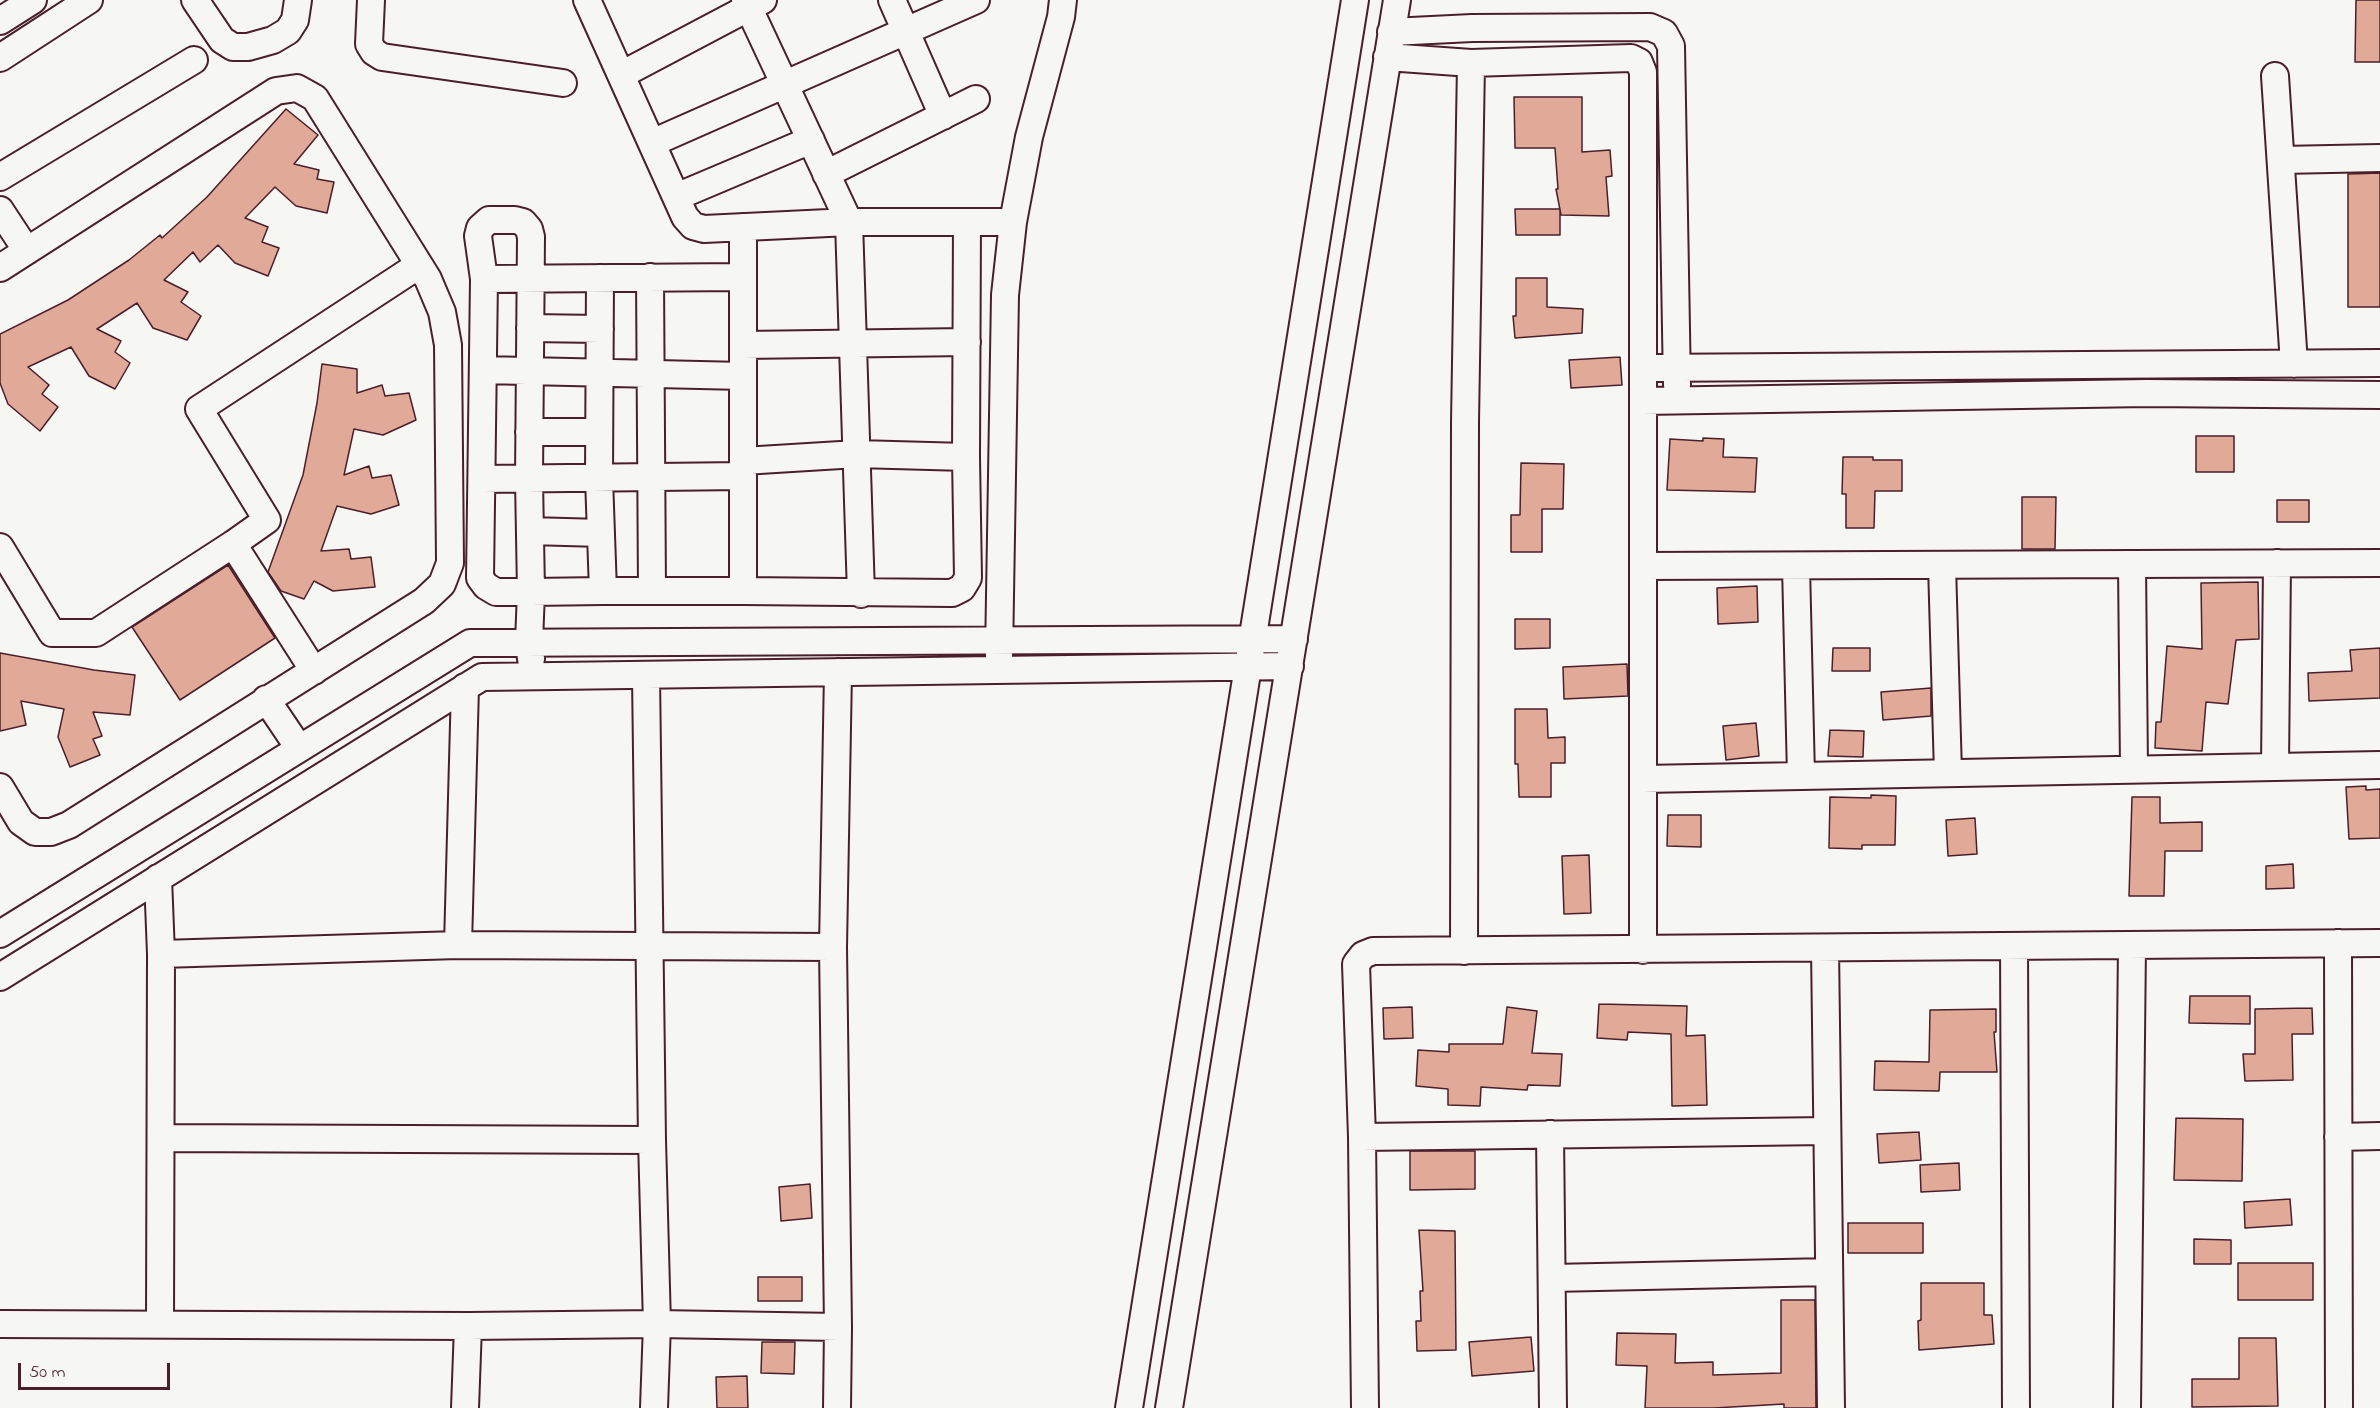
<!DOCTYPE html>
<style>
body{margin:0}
#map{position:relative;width:2380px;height:1408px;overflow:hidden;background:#f6f6f2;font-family:"Indie Flower",sans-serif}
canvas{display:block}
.scale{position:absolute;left:18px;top:1363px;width:152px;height:27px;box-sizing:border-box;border:3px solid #4a1f2b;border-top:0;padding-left:8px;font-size:18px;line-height:21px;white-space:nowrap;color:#4a1f2b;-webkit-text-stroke:4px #f6f6f2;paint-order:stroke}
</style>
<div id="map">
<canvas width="2380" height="1408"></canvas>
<div class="scale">50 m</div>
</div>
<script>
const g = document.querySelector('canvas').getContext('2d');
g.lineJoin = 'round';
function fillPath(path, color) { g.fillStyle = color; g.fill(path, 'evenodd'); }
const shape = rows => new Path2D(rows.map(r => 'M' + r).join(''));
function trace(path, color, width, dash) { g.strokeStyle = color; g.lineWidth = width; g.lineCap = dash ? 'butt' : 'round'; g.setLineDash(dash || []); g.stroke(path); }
const building = shape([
 [2356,0,2380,0,2380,62,2355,62,2356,0],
 [1514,97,1582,97,1582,152,1610,150,1612,176,1606,177,1609,216,1561,215,1556,189,1558,189,1555,148,1515,148,1514,97],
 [286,109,318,135,294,164,319,170,317,179,334,182,327,213,296,206,275,187,245,218,268,227,262,242,279,248,268,276,235,263,218,245,200,262,193,252,164,280,188,292,181,302,201,316,187,340,153,328,137,303,97,329,121,341,115,352,130,363,115,389,89,376,71,347,28,367,49,385,42,394,58,407,40,431,8,404,0,383,0,334,68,300,129,260,160,235,162,238,207,197,286,109],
 [2380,173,2380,307,2348,307,2348,174,2380,173],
 [1515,209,1560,209,1560,235,1516,235,1515,209],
 [1516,278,1547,278,1547,307,1583,309,1582,333,1515,338,1513,316,1516,316,1516,278],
 [1620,357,1622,385,1571,388,1569,360,1620,357],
 [322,364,357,369,357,393,382,385,385,396,409,393,416,420,383,435,354,429,344,475,369,466,372,478,391,475,399,505,371,514,337,506,321,551,349,549,351,559,371,557,375,587,333,591,314,581,304,599,281,591,268,572,303,475,317,403,322,364],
 [2196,436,2234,436,2234,472,2196,472,2196,436],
 [1703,438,1724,439,1723,457,1757,458,1755,492,1667,490,1670,439,1703,441,1703,438],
 [1843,457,1873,457,1873,460,1902,460,1902,491,1875,491,1874,528,1846,528,1846,494,1842,494,1843,457],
 [1521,463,1564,464,1563,509,1542,509,1542,552,1511,552,1511,515,1520,515,1521,463],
 [2022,497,2056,497,2055,549,2022,549,2022,497],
 [2277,500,2309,500,2309,522,2277,522,2277,500],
 [228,565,275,638,180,700,132,627,228,565],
 [2258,582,2259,639,2236,640,2228,704,2206,702,2202,751,2155,748,2156,722,2161,722,2167,646,2202,649,2201,583,2258,582],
 [1757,586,1758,622,1718,624,1717,588,1757,586],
 [1515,619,1550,619,1550,648,1515,649,1515,619],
 [1833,648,1870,648,1870,671,1832,671,1833,648],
 [2380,648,2380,698,2309,701,2308,673,2352,671,2350,650,2380,648],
 [0,653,94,670,135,675,130,715,93,712,102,736,93,739,100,755,70,767,58,737,64,709,21,701,26,725,0,731,0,653],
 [1627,664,1628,696,1564,699,1563,667,1627,664],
 [1931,688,1931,716,1883,720,1881,692,1931,688],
 [1515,709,1547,709,1548,738,1565,737,1565,763,1551,763,1551,797,1519,797,1518,764,1515,764,1515,709],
 [1756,723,1759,756,1726,760,1723,726,1756,723],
 [1830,730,1864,731,1863,757,1828,756,1830,730],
 [2366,786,2366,790,2380,789,2380,838,2349,839,2346,787,2366,786],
 [1871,795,1896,796,1895,845,1862,845,1862,849,1829,848,1830,797,1871,798,1871,795],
 [2132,797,2160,797,2160,823,2202,822,2202,851,2165,851,2164,896,2129,896,2132,797],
 [1668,815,1701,815,1701,847,1667,846,1668,815],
 [1975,818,1977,854,1948,856,1946,820,1975,818],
 [1589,855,1591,913,1564,914,1562,856,1589,855],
 [2293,864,2294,888,2266,889,2266,866,2293,864],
 [2190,996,2250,996,2250,1024,2189,1023,2190,996],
 [1599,1004,1687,1006,1686,1036,1705,1035,1707,1105,1672,1106,1671,1034,1628,1032,1627,1040,1597,1038,1599,1004],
 [1412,1007,1413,1038,1384,1039,1383,1008,1412,1007],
 [1507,1007,1537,1011,1532,1053,1562,1054,1560,1086,1528,1085,1527,1090,1481,1087,1480,1106,1448,1105,1448,1089,1416,1086,1418,1050,1449,1052,1449,1044,1503,1044,1507,1007],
 [2312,1008,2313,1034,2292,1034,2293,1080,2245,1081,2243,1054,2255,1054,2255,1009,2312,1008],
 [1996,1009,1996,1032,1994,1032,1997,1072,1940,1072,1939,1091,1874,1090,1875,1061,1929,1062,1930,1010,1996,1009],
 [2176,1118,2243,1119,2242,1181,2174,1180,2176,1118],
 [1919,1132,1921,1160,1879,1163,1877,1134,1919,1132],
 [1410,1151,1475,1151,1475,1189,1410,1190,1410,1151],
 [1959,1163,1960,1190,1921,1192,1920,1165,1959,1163],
 [810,1184,812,1218,781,1221,779,1187,810,1184],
 [2290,1199,2292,1225,2245,1228,2244,1202,2290,1199],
 [1848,1223,1923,1223,1923,1253,1848,1253,1848,1223],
 [1419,1230,1455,1231,1456,1350,1417,1351,1416,1321,1421,1321,1420,1291,1423,1291,1419,1230],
 [2194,1239,2231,1240,2231,1264,2194,1264,2194,1239],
 [2238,1263,2313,1263,2313,1300,2238,1300,2238,1263],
 [758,1277,802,1277,802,1301,758,1301,758,1277],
 [1921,1283,1984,1283,1984,1315,1992,1315,1994,1344,1919,1350,1918,1321,1921,1320,1921,1283],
 [1781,1300,1815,1300,1816,1408,1784,1408,1784,1404,1714,1408,1645,1408,1647,1366,1616,1365,1617,1333,1676,1334,1675,1363,1713,1362,1713,1375,1781,1373,1781,1300],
 [1531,1337,1534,1371,1472,1376,1469,1342,1531,1337],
 [2239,1338,2276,1338,2278,1406,2192,1407,2192,1379,2239,1379,2239,1338],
 [762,1342,795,1342,794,1374,761,1373,762,1342],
 [747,1376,748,1408,717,1408,716,1377,747,1376]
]);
fillPath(building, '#e1a998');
trace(building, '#4a1f2b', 1.5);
const minor = shape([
 [195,0,222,40,233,47,248,47,273,40,288,31,295,20,298,0],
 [371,0,369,44,374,52,382,57,563,83],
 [587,0,685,217,693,226,704,229,849,222,1013,222],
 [745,0,849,222,861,594],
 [892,0,943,116],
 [0,21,33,0],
 [1391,32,1472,28,1650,27,1664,33,1671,46,1677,385],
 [1387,57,1471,63,1631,58,1639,62,1643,72,1643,950],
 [0,58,89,0],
 [621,75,763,0],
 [2275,76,2294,364],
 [652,143,976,0],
 [2281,160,2380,158],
 [826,174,976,99],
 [0,177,194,60],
 [676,197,811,140],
 [0,210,27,251],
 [743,227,743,591,952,593,962,588,968,578,966,457,967,222],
 [0,268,276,91,297,88,315,98,428,279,442,312,448,345,450,563,442,584,424,601,69,825,51,832,35,832,21,822,0,787],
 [650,277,652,591],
 [600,278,599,478,603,591],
 [484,279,743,277],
 [530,328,600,329],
 [743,345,967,342],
 [1643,368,2380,363],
 [483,370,743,376],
 [1643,401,2147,393,2380,395],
 [529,432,599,432],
 [743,461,857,454,966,457],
 [482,479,743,476],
 [530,531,601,533],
 [233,544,314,671],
 [0,547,52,633,96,633,233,544,267,520,199,409,419,265],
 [2132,564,2134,769],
 [1942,565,1948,773],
 [1643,566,2380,563],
 [1796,566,1801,776],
 [999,656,1005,295,1013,222,1029,137,1061,17,1063,0],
 [531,659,529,642,531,592,529,479,531,237,529,229,523,222,515,220,489,220,480,228,478,236,484,279,480,578,486,586,496,592,531,592,603,591,743,591],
 [646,675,652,1140,657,1324,654,1408],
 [266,699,299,748],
 [2275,767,2277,563],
 [1643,779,2380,765],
 [158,878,161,954,160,1324],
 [0,934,470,643,1294,639],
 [2338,943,2339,1408],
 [458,945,465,687],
 [2014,946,2016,1408],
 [1825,948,1831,1408],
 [1464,951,1465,422,1471,63],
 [161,954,458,945,833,947],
 [0,977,482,677,1290,666],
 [1550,1134,1553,1408],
 [1362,1137,1827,1131],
 [2338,1137,2380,1136],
 [161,1138,652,1140],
 [1552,1278,1829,1272],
 [0,1324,468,1326,657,1324,838,1327],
 [465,1408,468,1326],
 [837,1408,838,1327,833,947,838,672],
 [1129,1408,1355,0],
 [1169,1408,1397,0],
 [1365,1408,1362,1137,1356,964,1363,955,1373,951,2380,943],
 [2127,1408,2132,945]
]);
trace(minor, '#4a1f2b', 30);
trace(minor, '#f6f6f2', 26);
</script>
